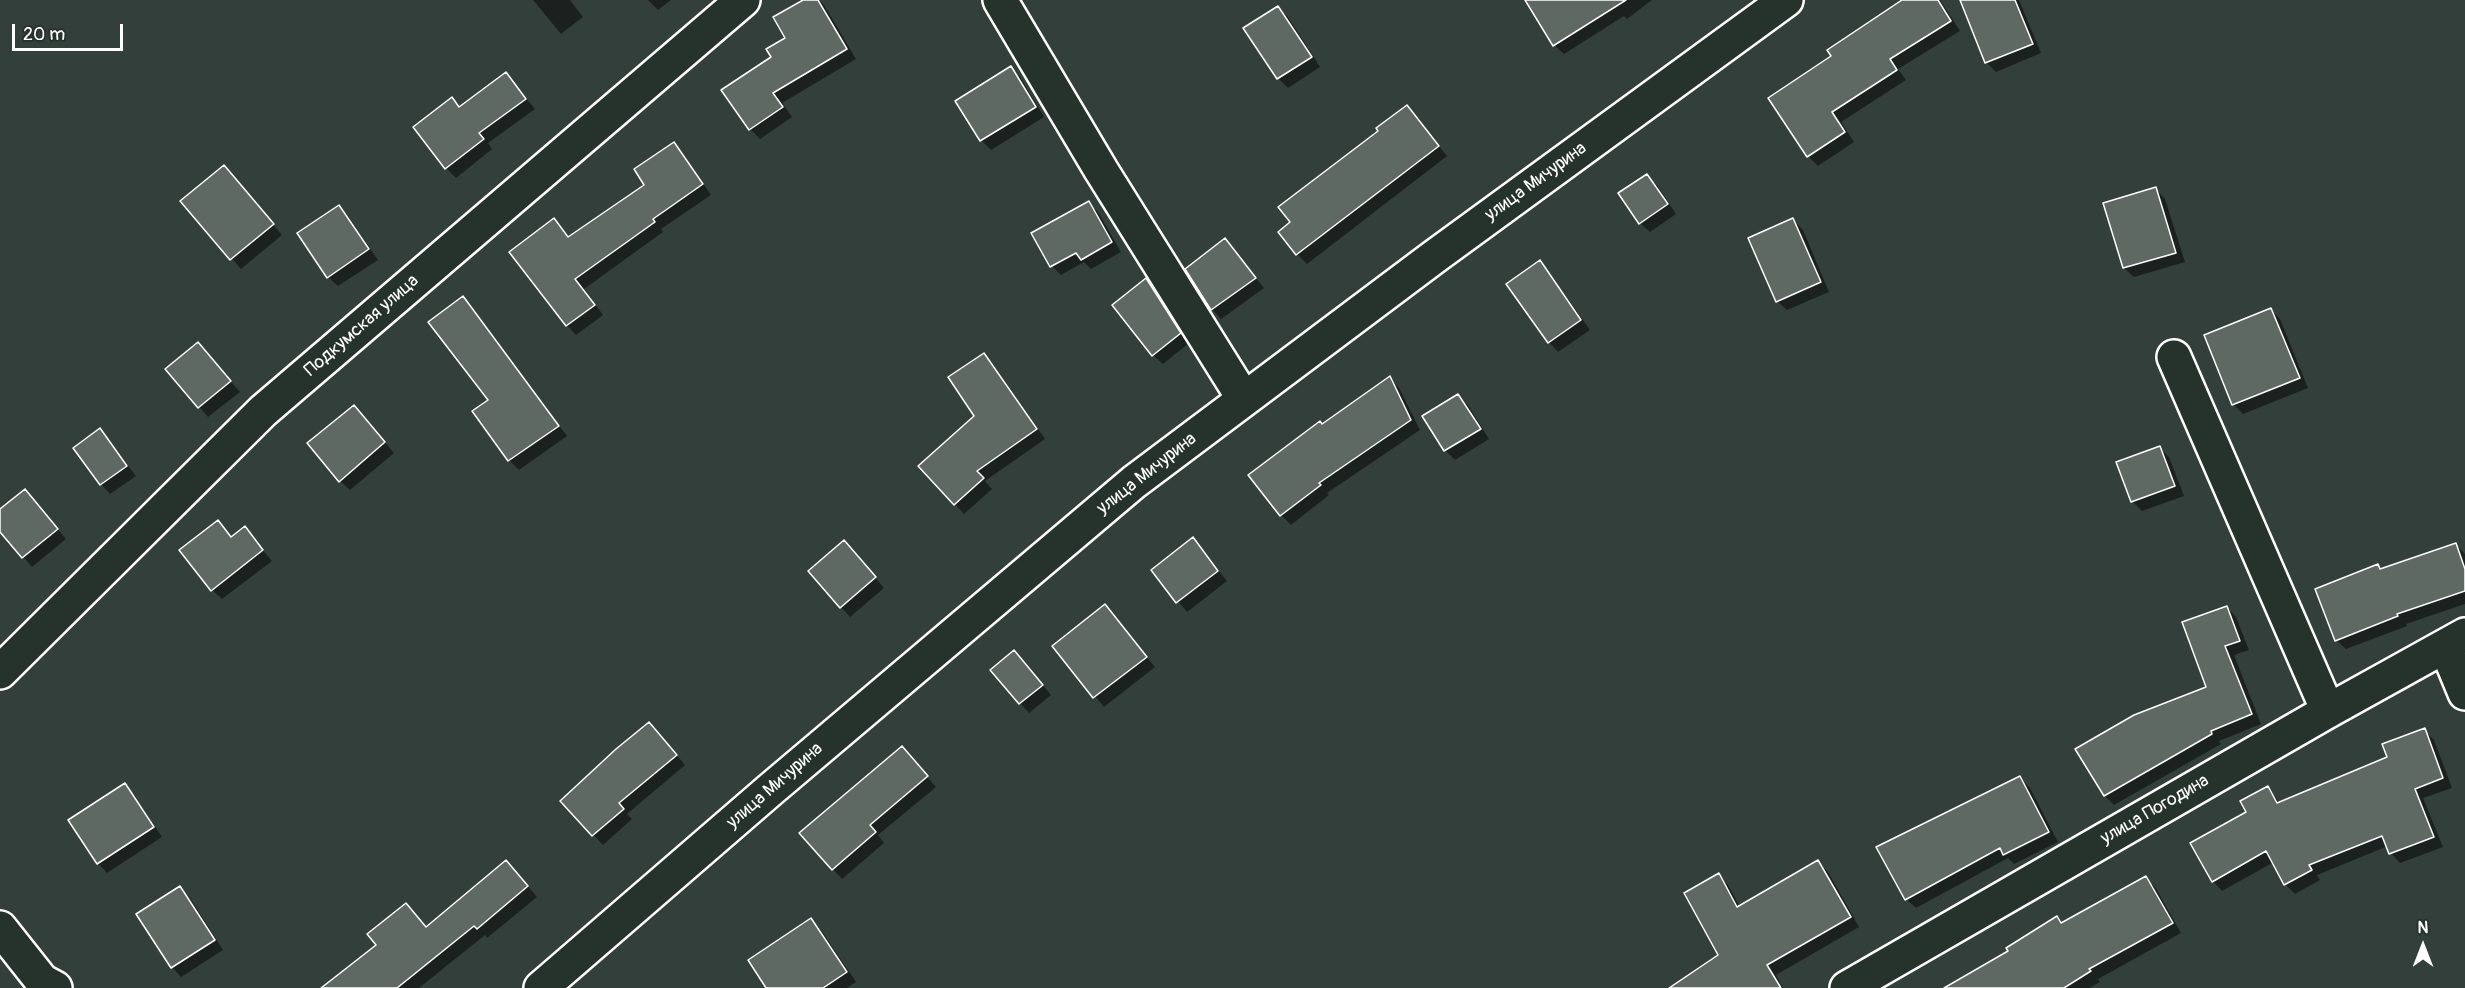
<!DOCTYPE html>
<meta charset="utf-8">
<style>
body{margin:0}
#map{position:relative;width:2465px;height:988px;overflow:hidden;background:#333f3a;font-family:Pangolin,sans-serif}
canvas{display:block}
.north{position:absolute;left:2393px;top:916px;width:60px;height:60px;-webkit-text-stroke:4px #26332d;paint-order:stroke;rotate:0deg;font-size:16px;font-weight:700;line-height:24px;text-align:center;color:#fff}
.north::after{content:'';display:block;margin:auto;width:21px;height:27px;background:#fff;clip-path:polygon(50% 0,100% 100%,50% 72%,0 100%)}
.scale{position:absolute;left:12px;top:24px;width:111px;height:27px;box-sizing:border-box;border:3px solid #fff;border-top:0;padding-left:8px;font-size:18px;line-height:21px;white-space:nowrap;color:#fff;-webkit-text-stroke:4px #26332d;paint-order:stroke}
</style>
<div id="map">
<canvas width="2465" height="988"></canvas>
<div class="north">N</div>
<div class="scale">20 m</div>
</div>
<script>
const g = document.querySelector('canvas').getContext('2d');
g.lineJoin = 'round';
function fillPath(path, color) { g.fillStyle = color; g.fill(path, 'evenodd'); }
const shape = rows => new Path2D(rows.map(r => 'M' + r).join(''));
function trace(path, color, width, dash) { g.strokeStyle = color; g.lineWidth = width; g.lineCap = dash ? 'butt' : 'round'; g.setLineDash(dash || []); g.stroke(path); }
function drawText(font, color, halo, rows, align = 'center') {
  g.font = font + ' Pangolin,sans-serif'; g.lineWidth = 6; g.setLineDash([]); g.textBaseline = 'middle'; g.strokeStyle = halo; g.fillStyle = color; for (const [text, x, y, turn = 0] of rows) {
    g.save(); g.translate(x, y); g.rotate((+turn || 0) * Math.PI / 180); g.textAlign = isNaN(turn) ? turn : align; if (halo) g.strokeText(text, 0, 0); g.fillText(text, 0, 0); g.restore();
  }
}
fillPath(shape([
 [533,0,570,0,583,17,561,34],
 [648,0,671,0,658,10],
 [806,0,819,0,824,5,856,59,782,103,792,117,760,139,750,129,723,90,773,57,787,39],
 [1538,0,1652,0,1627,19,1624,16,1564,54,1554,45],
 [1899,0,1940,0,1960,31,1898,69,1906,80,1841,122,1854,142,1818,166,1808,156,1770,98,1833,57,1901,2],
 [1978,0,2019,0,2041,53,1996,72,1986,62],
 [1278,8,1288,17,1320,67,1288,88,1278,78],
 [1010,68,1020,77,1044,117,991,150,981,140,957,101],
 [506,74,535,109,488,143,492,149,456,178,446,168,452,99,460,108],
 [1407,106,1447,156,1307,264,1297,254,1292,223],
 [674,144,683,154,711,195,661,229,663,232,584,289,603,315,576,335,567,325,554,220,570,238,646,185],
 [224,167,282,235,241,269,182,201],
 [1647,176,1657,185,1676,214,1650,232,1640,223],
 [2156,189,2165,199,2185,262,2134,277,2124,268],
 [1088,203,1098,212,1121,252,1091,269,1084,262,1061,275,1052,266],
 [339,207,348,216,378,260,338,286,328,277],
 [1793,220,1803,230,1829,292,1787,310,1777,301],
 [1225,240,1264,288,1221,319,1212,309],
 [1540,262,1549,272,1590,330,1558,352,1549,342],
 [1146,280,1156,290,1189,343,1163,364,1153,355],
 [463,298,472,308,567,436,519,470,509,460,474,411,490,400],
 [2271,310,2280,319,2308,388,2243,414,2234,405,2206,336],
 [198,344,240,392,208,417,167,369],
 [983,355,993,364,1045,439,985,481,992,489,964,514,921,466,976,416],
 [1390,378,1399,388,1420,430,1327,493,1329,495,1291,525,1281,515,1323,426],
 [1458,396,1468,405,1489,439,1455,460,1445,450,1424,417],
 [363,416,394,453,350,490,340,481],
 [100,429,136,476,110,494,101,484],
 [2160,448,2169,457,2184,496,2142,511,2133,502,2118,463],
 [34,500,66,539,32,567,0,530,0,511],
 [217,522,232,538,244,528,272,561,222,599,212,590],
 [1193,539,1227,581,1187,612,1153,570],
 [2456,545,2465,554,2465,604,2406,624,2407,626,2346,649,2336,640,2378,566,2381,570],
 [854,552,884,588,850,617,841,607],
 [1105,606,1155,667,1104,707,1054,646],
 [2227,607,2236,617,2249,650,2234,655,2261,724,2219,741,2221,744,2114,805,2105,796,2208,688],
 [1024,662,1051,695,1029,713,1020,703],
 [2424,730,2434,740,2452,788,2423,798,2443,847,2400,863,2391,853,2388,846,2317,875,2320,880,2295,894,2285,884,2274,862,2222,891,2213,881,2248,813,2268,788,2280,803,2389,758],
 [659,734,685,765,627,814,632,819,603,845,562,801],
 [911,758,936,787,878,835,884,843,842,879,833,869],
 [2020,778,2030,788,2058,842,2014,864,2008,858,1916,908,1906,899,1878,847],
 [125,785,134,795,162,837,107,873,98,863],
 [1818,862,1828,872,1859,927,1776,975,1783,988,1672,988,1721,955,1718,875,1728,885,1740,907],
 [516,872,537,897,487,938,485,935,419,988,324,988,378,945,406,905,427,928],
 [2145,878,2155,887,2181,933,2098,979,2100,982,2089,988,1962,988,2056,918,2062,924],
 [180,888,190,898,223,950,181,977,172,967],
 [811,920,821,930,856,982,847,988,768,988]
]), '#0007');
const building = shape([
 [803,0,818,0,847,49,773,93,783,107,749,130,721,90,771,57,766,49,785,38,773,17,803,0],
 [1525,0,1626,0,1553,46,1525,0],
 [1902,0,1938,0,1951,21,1890,59,1897,70,1832,112,1845,132,1807,157,1768,98,1831,56,1827,50,1902,0],
 [1960,0,2015,0,2033,44,1985,63,1960,0],
 [1278,6,1312,57,1277,79,1243,28,1278,6],
 [1011,66,1036,107,980,141,955,101,1011,66],
 [506,72,526,99,479,133,484,139,445,169,413,127,452,97,459,107,506,72],
 [1407,105,1439,146,1296,255,1278,232,1290,222,1278,207,1378,131,1376,128,1407,105],
 [674,142,703,184,653,219,655,222,575,279,595,305,566,326,509,252,554,218,568,237,644,185,634,169,674,142],
 [224,165,274,224,230,260,180,201,224,165],
 [1647,174,1668,204,1639,224,1618,193,1647,174],
 [2156,187,2176,253,2123,268,2103,203,2156,187],
 [1089,201,1112,242,1081,260,1076,253,1050,267,1031,233,1089,201],
 [339,205,369,249,327,278,297,233,339,205],
 [1793,218,1821,282,1776,302,1748,238,1793,218],
 [1225,238,1256,278,1211,310,1185,269,1225,238],
 [1540,260,1581,320,1548,343,1506,284,1540,260],
 [1146,278,1181,333,1152,356,1112,305,1146,278],
 [463,296,559,426,508,461,472,411,488,400,428,322,463,296],
 [2271,308,2300,378,2232,405,2204,335,2271,308],
 [198,342,231,381,198,408,165,369,198,342],
 [984,353,1037,429,977,471,984,478,954,505,918,466,974,416,948,377,984,353],
 [1390,376,1411,420,1319,483,1321,485,1280,516,1248,475,1320,421,1322,424,1390,376],
 [1458,394,1481,429,1444,451,1422,416,1458,394],
 [354,405,385,442,339,482,307,443,354,405],
 [100,428,127,466,100,485,73,448,100,428],
 [2160,446,2175,486,2131,502,2116,462,2160,446],
 [25,489,58,529,22,558,0,532,0,509,25,489],
 [218,520,231,537,245,526,263,550,211,591,179,550,218,520],
 [1193,537,1218,571,1176,603,1151,570,1193,537],
 [844,540,876,577,840,608,808,571,844,540],
 [2456,543,2465,569,2465,591,2397,614,2398,616,2335,641,2315,589,2378,564,2380,569,2456,543],
 [1105,604,1147,657,1093,698,1052,646,1105,604],
 [2227,606,2240,641,2225,646,2252,714,2211,731,2212,734,2104,796,2075,749,2134,715,2206,687,2182,622,2227,606],
 [1014,650,1043,685,1019,704,990,670,1014,650],
 [649,722,677,755,619,803,624,809,592,836,560,801,616,749,649,722],
 [2425,728,2443,778,2415,789,2434,837,2389,854,2382,836,2309,865,2312,870,2284,885,2266,851,2212,882,2190,843,2246,812,2240,801,2268,786,2277,803,2387,757,2382,744,2425,728],
 [902,746,928,776,870,825,876,832,832,870,799,833,902,746],
 [2020,776,2049,832,2003,855,2000,848,1905,900,1876,847,2020,776],
 [125,783,154,827,97,864,68,820,125,783],
 [506,860,528,886,477,929,474,926,397,988,321,988,376,945,367,934,406,903,426,927,506,860],
 [1818,860,1851,917,1767,965,1781,988,1669,988,1718,955,1684,893,1719,873,1737,907,1818,860],
 [2146,876,2173,923,2089,969,2091,971,2064,988,1944,988,2008,951,2006,948,2057,916,2061,923,2146,876],
 [180,886,215,940,171,968,136,914,180,886],
 [811,918,847,972,823,988,766,988,748,960,811,918]
]);
fillPath(building, '#5f6964');
trace(building, '#fff', 1.5);
const minor = shape([
 [1000,0,1101,170,1244,399],
 [2174,357,2328,711],
 [2446,647,2465,693],
 [0,672,263,411,743,0],
 [0,928,42,981,55,988],
 [541,988,770,790,1134,482,1434,257,1786,0],
 [1847,988,2328,711,2465,635]
]);
trace(minor, '#fff', 38);
trace(minor, '#26332d', 33);
drawText('18px', '#fff', '#26332d', [
 ["улица Мичурина",1536,182,-36],
 ["Подкумская улица",362,326,-41],
 ["улица Мичурина",1147,474,-38],
 ["улица Мичурина",775,786,-41],
 ["улица Погодина",2155,810,-30]
]);
</script>
